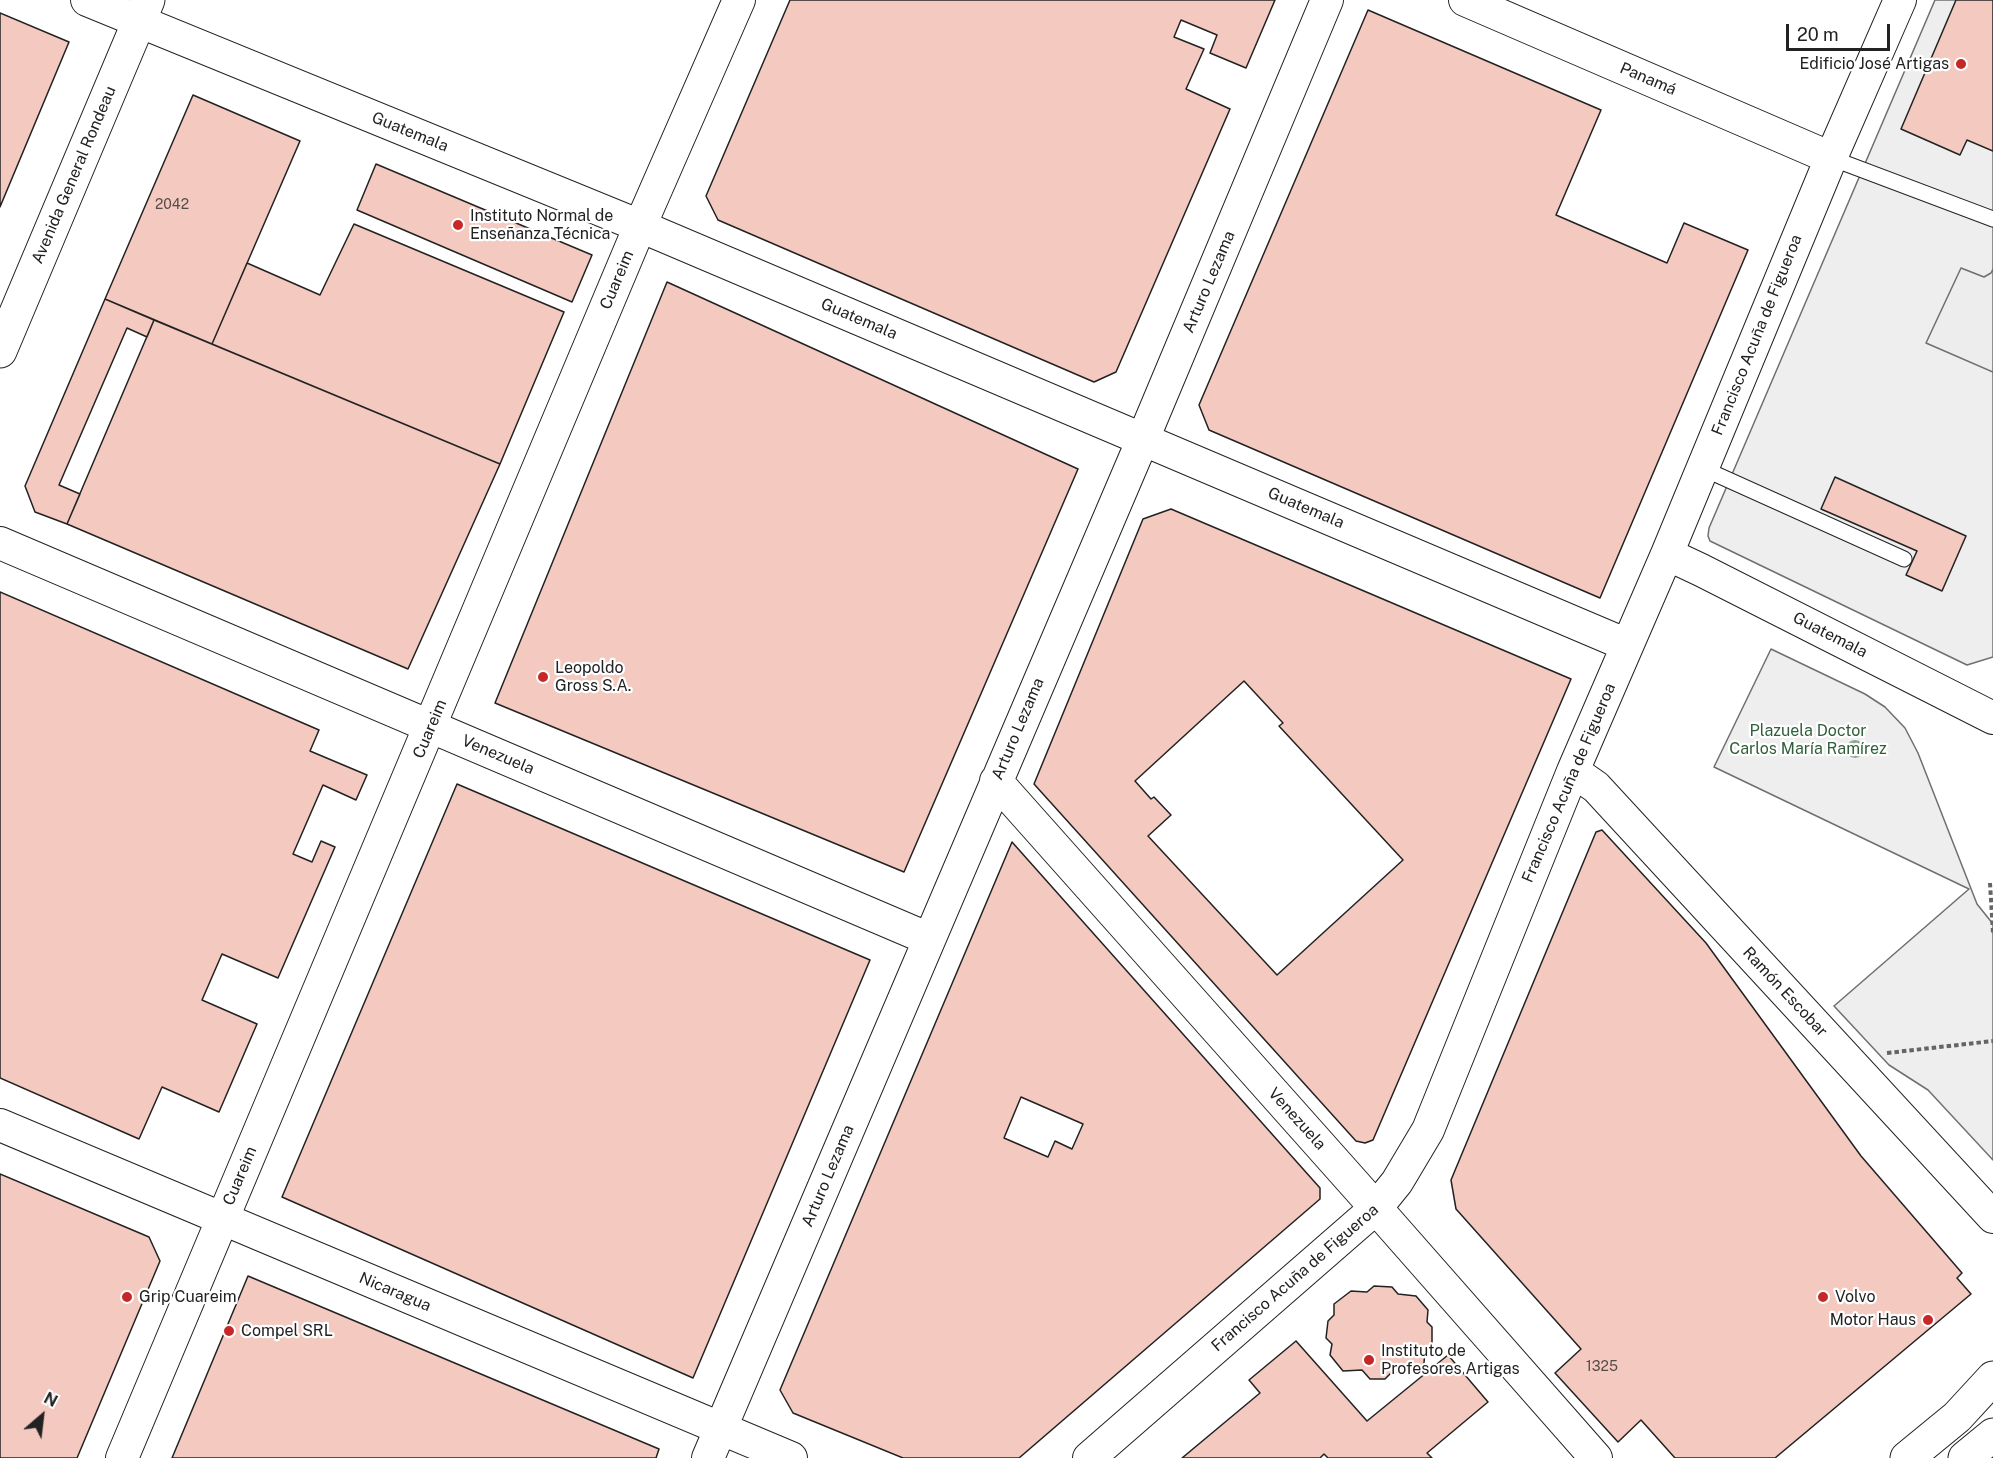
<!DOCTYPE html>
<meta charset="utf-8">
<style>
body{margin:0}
#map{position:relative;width:1993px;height:1458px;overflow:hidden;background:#fff;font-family:"Public Sans",sans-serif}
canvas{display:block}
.north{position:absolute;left:12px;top:1386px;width:60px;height:60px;-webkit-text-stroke:4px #fff;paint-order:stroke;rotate:28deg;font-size:16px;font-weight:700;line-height:24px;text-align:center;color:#222}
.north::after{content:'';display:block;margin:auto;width:21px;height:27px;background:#222;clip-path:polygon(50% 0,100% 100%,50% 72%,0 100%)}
.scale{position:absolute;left:1786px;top:24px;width:104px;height:27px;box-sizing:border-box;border:3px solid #222;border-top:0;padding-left:8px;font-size:18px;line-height:21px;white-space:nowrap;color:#222;-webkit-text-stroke:4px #fff;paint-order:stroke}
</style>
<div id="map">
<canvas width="1993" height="1458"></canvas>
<div class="north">N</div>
<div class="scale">20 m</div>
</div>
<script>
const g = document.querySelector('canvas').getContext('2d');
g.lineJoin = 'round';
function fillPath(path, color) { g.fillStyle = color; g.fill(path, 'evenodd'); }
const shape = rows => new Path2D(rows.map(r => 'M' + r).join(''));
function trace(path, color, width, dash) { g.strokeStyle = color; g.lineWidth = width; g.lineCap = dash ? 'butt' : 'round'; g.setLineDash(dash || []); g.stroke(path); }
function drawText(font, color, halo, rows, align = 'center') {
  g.font = font + ' "Public Sans",sans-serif'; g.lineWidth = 4.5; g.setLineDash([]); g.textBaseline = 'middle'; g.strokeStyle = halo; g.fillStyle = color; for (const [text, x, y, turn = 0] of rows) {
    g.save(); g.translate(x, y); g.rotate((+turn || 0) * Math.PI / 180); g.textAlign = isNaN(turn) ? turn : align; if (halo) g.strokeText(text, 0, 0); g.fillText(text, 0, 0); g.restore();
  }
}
const green = shape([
 [1935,0,1993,0,1993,657,1967,665,1710,541,1708,536,1709,528,1935,0],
 [1771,649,1865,694,1885,707,1905,728,1918,753,1977,904,1993,924,1993,1160,1928,1090,1889,1065,1834,1006,1969,889,1714,767,1771,649]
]);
fillPath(green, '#eee');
trace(green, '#6f6f6f', 1.5);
const parking = shape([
 [1961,268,1984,277,1991,273,1993,269,1993,372,1926,343,1961,268]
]);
fillPath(parking, '#ededed');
trace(parking, '#6f6f6f', 1.5);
const building = shape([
 [790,0,1275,0,1246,68,1210,53,1217,35,1181,20,1174,37,1204,49,1186,89,1230,109,1116,372,1094,382,718,220,706,196,790,0],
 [1956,0,1993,0,1993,151,1967,140,1960,155,1901,129,1956,0],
 [1368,10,1601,110,1556,215,1667,263,1684,223,1748,250,1600,598,1209,430,1199,405,1368,10],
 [0,13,69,42,0,207,0,13],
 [193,95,300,141,212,344,105,299,193,95],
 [376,164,592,255,572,302,357,210,376,164],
 [354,224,564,312,500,464,212,344,247,263,320,295,354,224],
 [667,282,1078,469,904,872,495,703,667,282],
 [105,299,154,320,147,337,127,328,59,485,80,494,67,524,35,512,25,486,105,299],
 [154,320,500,464,408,669,67,524,154,320],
 [1835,477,1966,536,1942,591,1906,575,1917,551,1821,509,1835,477],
 [1171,509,1571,679,1373,1140,1365,1143,1356,1141,1034,784,1143,519,1171,509],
 [1244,681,1283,723,1279,726,1403,860,1277,975,1148,836,1171,815,1154,797,1151,799,1135,781,1244,681],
 [0,592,319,730,310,751,367,775,356,800,323,785,293,854,312,862,321,841,335,847,278,978,222,954,202,1000,257,1024,219,1112,162,1087,139,1139,0,1078,0,592],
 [457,784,870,960,693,1378,282,1197,457,784],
 [1602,830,1706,943,1861,1156,1962,1273,1957,1278,1971,1294,1775,1458,1675,1458,1641,1420,1618,1442,1555,1373,1581,1349,1456,1209,1451,1180,1596,832,1602,830],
 [1012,842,1320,1188,1320,1199,1019,1458,903,1458,793,1413,780,1390,1012,842],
 [1021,1097,1083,1124,1072,1149,1055,1141,1048,1157,1004,1138,1021,1097],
 [0,1174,149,1237,160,1261,77,1458,0,1458,0,1174],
 [248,1276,659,1449,656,1458,172,1458,248,1276],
 [1374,1286,1392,1287,1398,1294,1416,1296,1428,1310,1427,1322,1432,1327,1432,1345,1425,1351,1424,1363,1412,1373,1392,1372,1385,1379,1370,1379,1362,1370,1343,1371,1330,1355,1332,1344,1326,1338,1328,1321,1334,1315,1334,1304,1351,1291,1367,1292,1374,1286],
 [1296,1341,1367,1421,1448,1355,1488,1402,1427,1453,1432,1458,1328,1458,1324,1454,1320,1458,1182,1458,1260,1393,1249,1380,1296,1341]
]);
fillPath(building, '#f3c9c0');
trace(building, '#222', 1.5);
const lane = shape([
 [1831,158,1993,219],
 [1702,468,1904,559]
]);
const street = shape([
 [87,0,640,226,1627,645],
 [1465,0,1831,158],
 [0,543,929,939],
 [1667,554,1701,570,1993,718],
 [1573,771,1596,787,1993,1217],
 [996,781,1376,1208,1596,1458],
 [0,1125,791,1458],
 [122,1458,640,226,739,0],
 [708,1458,1143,439,1327,0],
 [1089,1458,1376,1208,1397,1182,1428,1130,1573,771,1667,554,1831,158,1900,0]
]);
const secondary = shape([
 [0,351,148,0],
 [1907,1458,1957,1417,1993,1378],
 [1965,1458,1993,1435]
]);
trace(lane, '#222', 17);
trace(street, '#222', 34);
trace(secondary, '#222', 35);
trace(shape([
 [1990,883,1993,933],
 [1887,1053,1993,1041]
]), '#646464', 4, [4.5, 3]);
trace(lane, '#fff', 15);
trace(street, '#fff', 32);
trace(secondary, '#fff', 33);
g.fillStyle = '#8da692';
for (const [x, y] of [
 [1855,749]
]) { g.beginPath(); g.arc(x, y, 9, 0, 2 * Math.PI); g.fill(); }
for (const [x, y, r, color] of [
 [1961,64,6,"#c62828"],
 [458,225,6,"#c62828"],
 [543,677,6,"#c62828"],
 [127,1297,6,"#c62828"],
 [1823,1297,6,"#c62828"],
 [1928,1320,6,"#c62828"],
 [229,1331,6,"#c62828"],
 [1369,1360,6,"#c62828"]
]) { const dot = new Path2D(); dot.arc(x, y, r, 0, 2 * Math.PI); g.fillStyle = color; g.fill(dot); trace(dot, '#fff', 2); }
drawText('14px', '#564c4a', null, [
 ["2042",172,205],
 ["1325",1602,1367]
]);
drawText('16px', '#222', '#fff', [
 ["Edificio José Artigas",1949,64,"right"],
 ["Instituto Normal de",470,216],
 ["Enseñanza Técnica",470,234],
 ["Leopoldo",555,668],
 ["Gross S.A.",555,686],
 ["Grip Cuareim",139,1297],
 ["Volvo",1835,1297],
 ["Motor Haus",1916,1320,"right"],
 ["Compel SRL",241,1331],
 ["Instituto de",1381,1351],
 ["Profesores Artigas",1381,1369]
], 'left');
drawText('16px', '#222', '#fff', [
 ["Panamá",1648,79,23],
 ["Guatemala",410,132,22],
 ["Avenida General Rondeau",74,175,-67],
 ["Cuareim",617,280,-67],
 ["Arturo Lezama",1209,282,-67],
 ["Guatemala",859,319,23],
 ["Francisco Acuña de Figueroa",1757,335,-68],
 ["Guatemala",1306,508,23],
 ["Guatemala",1830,635,27],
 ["Cuareim",430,729,-67],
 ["Arturo Lezama",1018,729,-67],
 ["Venezuela",498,755,23],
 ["Francisco Acuña de Figueroa",1569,783,-67],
 ["Ramón Escobar",1785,992,47],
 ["Venezuela",1297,1119,48],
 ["Cuareim",240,1176,-67],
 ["Arturo Lezama",828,1176,-67],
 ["Francisco Acuña de Figueroa",1295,1278,-41],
 ["Nicaragua",395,1292,23]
]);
drawText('16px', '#2f5e38', '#fff', [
 ["Plazuela Doctor",1808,731],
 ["Carlos María Ramírez",1808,749]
]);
</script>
